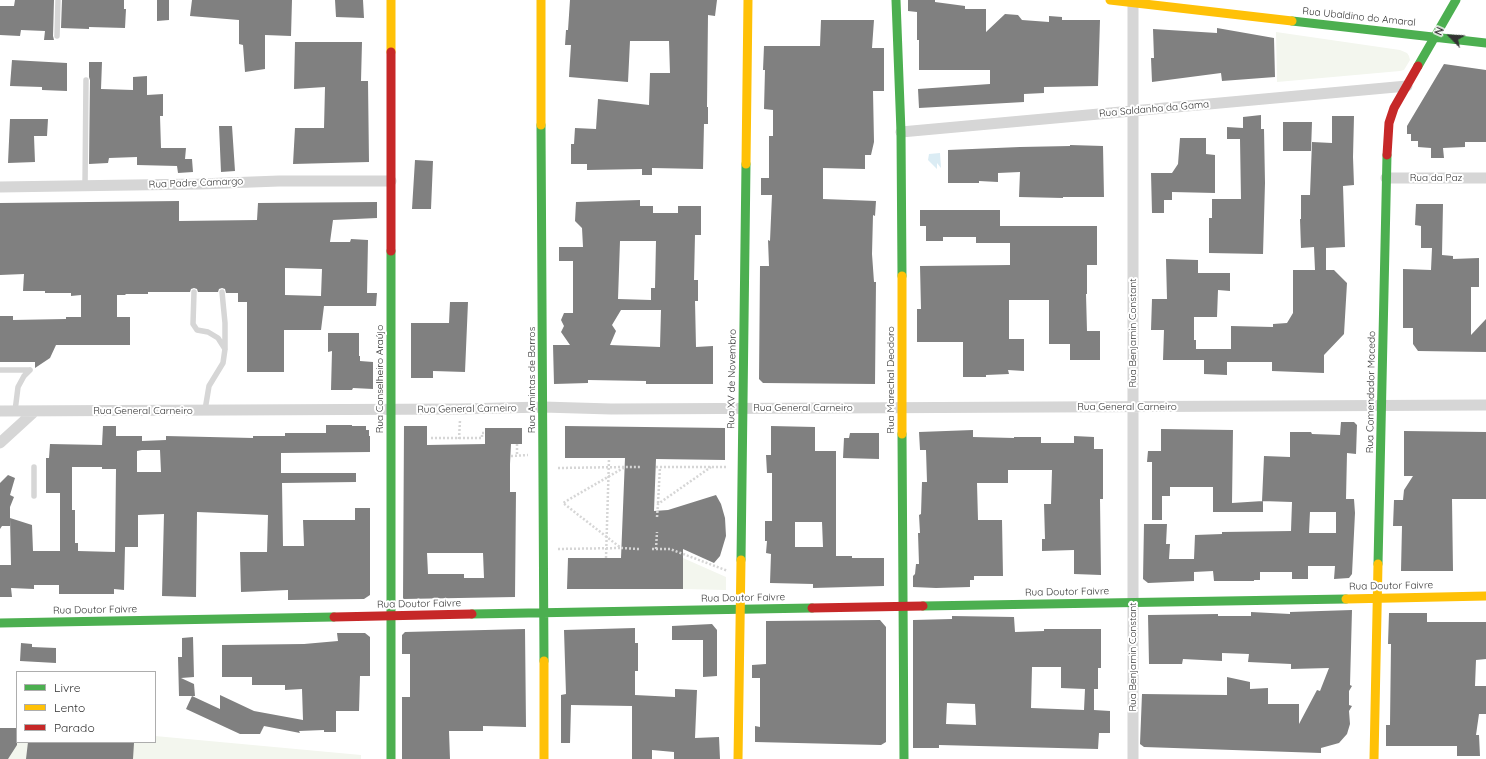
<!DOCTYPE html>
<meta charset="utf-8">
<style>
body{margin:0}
#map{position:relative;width:1486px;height:759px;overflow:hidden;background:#fff;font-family:Quicksand,sans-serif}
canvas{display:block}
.legend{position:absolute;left:16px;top:671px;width:140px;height:72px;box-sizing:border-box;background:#fff;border:1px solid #adadad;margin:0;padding:5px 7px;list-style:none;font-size:12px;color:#323232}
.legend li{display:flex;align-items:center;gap:8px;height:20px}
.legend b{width:20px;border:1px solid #adadad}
.north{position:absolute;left:1430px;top:16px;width:40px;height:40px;-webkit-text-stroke:3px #fff;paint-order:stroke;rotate:294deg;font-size:11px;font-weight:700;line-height:16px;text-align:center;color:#323232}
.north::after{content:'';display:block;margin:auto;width:14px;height:18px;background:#323232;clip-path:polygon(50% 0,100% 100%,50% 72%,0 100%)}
</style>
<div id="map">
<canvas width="1486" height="759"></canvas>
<ul class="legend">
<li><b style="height:5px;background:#4caf50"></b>Livre</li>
<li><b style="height:5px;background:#ffc107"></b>Lento</li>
<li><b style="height:5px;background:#c62828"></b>Parado</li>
</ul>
<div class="north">N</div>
</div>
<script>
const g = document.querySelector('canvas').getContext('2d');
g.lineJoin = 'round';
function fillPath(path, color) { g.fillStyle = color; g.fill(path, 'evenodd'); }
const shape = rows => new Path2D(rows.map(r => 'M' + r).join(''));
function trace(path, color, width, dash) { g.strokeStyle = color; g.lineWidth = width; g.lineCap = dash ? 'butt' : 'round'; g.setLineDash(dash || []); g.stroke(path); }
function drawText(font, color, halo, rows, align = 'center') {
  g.font = font + ' Quicksand,sans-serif'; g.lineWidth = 4; g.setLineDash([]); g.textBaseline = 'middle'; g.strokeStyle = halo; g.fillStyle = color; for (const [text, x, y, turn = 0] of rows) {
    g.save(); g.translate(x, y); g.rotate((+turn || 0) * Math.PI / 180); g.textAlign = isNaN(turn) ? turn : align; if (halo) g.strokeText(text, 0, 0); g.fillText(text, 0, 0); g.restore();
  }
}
fillPath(shape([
 [1276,32,1400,50,1407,53,1409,56,1410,60,1404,70,1400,71,1277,82],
 [683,558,726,577,726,590,683,589],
 [0,728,17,742,155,742,155,736,361,755,361,759,0,759]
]), '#f3f6ee');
fillPath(shape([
 [940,153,941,168,937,163,937,169,928,160,929,154]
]), '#dbecf4');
fillPath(shape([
 [15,0,54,0,53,36,54,40,44,40,45,31,21,30,20,36,0,35,0,6,14,6],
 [62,0,124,0,124,9,126,9,125,28,89,27,89,29,61,28],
 [157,0,169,0,169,20,157,21],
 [192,0,292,0,291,36,265,35,265,69,245,72,243,45,239,44,239,20,190,16],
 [335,0,363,0,364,18,336,17],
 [570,0,717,0,715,16,708,15,707,107,708,107,708,124,704,124,703,169,652,168,652,175,642,175,642,169,587,170,587,164,571,164,571,144,574,144,575,128,596,129,598,99,649,105,650,73,670,73,669,41,630,41,628,82,569,77,571,45,565,45,566,30,568,30],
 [908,0,935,0,935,2,965,6,965,9,986,9,986,32,1005,14,1018,15,1022,20,1049,22,1049,16,1062,17,1062,20,1100,20,1098,86,1044,87,1044,93,1024,94,1024,102,919,108,918,89,990,84,990,70,919,70,919,40,917,40,917,12,908,11],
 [821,20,874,20,872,48,884,48,884,91,873,91,874,142,871,155,865,155,865,169,823,168,823,199,876,201,875,216,873,215,872,254,874,282,876,282,875,384,763,383,759,379,760,266,769,266,768,240,770,241,772,195,761,195,761,178,769,178,769,136,773,136,773,110,764,109,765,70,763,70,764,46,820,46],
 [1217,28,1274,38,1275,77,1222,81,1221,73,1152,82,1151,58,1154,58,1153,29,1217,33],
 [295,42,362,42,361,81,368,81,369,162,293,164,295,128,324,128,325,87,294,89],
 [12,60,67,63,67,91,42,90,42,87,10,86],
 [89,62,102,62,101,89,133,90,133,77,147,76,147,95,163,94,163,116,160,116,161,148,186,148,185,159,192,159,193,172,178,173,177,166,137,165,137,157,109,158,108,163,89,164,90,80,89,77],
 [1444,64,1486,70,1486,142,1465,142,1465,147,1443,148,1444,158,1431,158,1431,148,1418,147,1418,141,1411,141,1411,134,1407,134,1407,126],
 [1261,115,1261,129,1264,129,1265,183,1263,254,1209,253,1209,218,1212,218,1212,199,1241,199,1240,139,1227,139,1227,127,1243,128,1243,117],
 [1332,116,1354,116,1353,157,1354,185,1343,186,1345,247,1326,248,1326,270,1334,270,1347,283,1344,334,1324,355,1324,373,1272,371,1272,362,1227,362,1227,375,1204,374,1204,360,1163,360,1164,330,1151,330,1152,299,1167,299,1166,259,1198,260,1198,273,1230,273,1230,291,1218,290,1217,317,1194,317,1194,340,1196,340,1196,349,1231,349,1231,326,1273,327,1273,324,1287,323,1293,313,1293,270,1315,270,1314,247,1301,248,1300,219,1301,219,1301,195,1310,195,1312,142,1332,143],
 [10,119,48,119,47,136,34,136,35,162,8,163],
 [1283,122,1312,122,1311,151,1283,151],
 [219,126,232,126,235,171,221,172],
 [1180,138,1206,138,1206,154,1215,155,1215,193,1172,192,1172,200,1164,200,1164,213,1152,213,1151,173,1172,173,1178,164],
 [1070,145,1103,146,1104,197,1063,197,1063,198,1019,197,1020,172,998,173,998,182,979,181,979,183,948,183,948,150,1020,147,1070,146],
 [415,160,433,161,431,209,412,209],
 [640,200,640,206,653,206,653,213,678,213,678,206,701,206,701,235,695,235,694,280,698,280,698,301,695,301,696,347,713,346,713,384,646,384,646,381,588,380,588,383,554,384,553,345,570,345,561,332,564,326,561,320,564,313,573,313,573,261,559,261,559,247,583,247,582,228,575,221,576,202],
 [620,241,656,241,655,288,651,288,651,300,618,299],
 [621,310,661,310,660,347,610,345,616,331,612,325],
 [179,201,179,221,257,220,258,203,377,202,377,218,333,220,330,242,350,242,351,239,368,240,367,293,377,293,376,306,324,306,321,330,284,330,284,372,247,372,247,302,238,302,238,293,226,293,225,289,222,288,219,289,218,292,198,292,197,289,194,288,191,289,190,292,148,292,148,294,125,294,126,295,117,295,117,317,130,317,130,345,56,345,50,358,35,368,35,362,0,362,0,316,13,316,13,320,66,319,66,317,81,317,81,295,71,296,71,293,45,293,45,291,23,291,24,274,0,275,0,203],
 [285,268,322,269,321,296,285,295],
 [1416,204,1443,204,1442,255,1453,256,1453,259,1479,258,1479,287,1471,287,1471,335,1486,319,1486,352,1418,351,1413,344,1413,328,1403,328,1403,269,1431,270,1432,248,1421,248,1421,226,1415,225],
 [920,210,1000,210,1000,226,1097,226,1097,265,1087,265,1087,294,1086,294,1087,331,1100,331,1100,360,1070,360,1070,344,1049,344,1049,300,1009,300,1009,339,1024,339,1024,371,1008,370,1009,374,986,375,986,377,963,377,963,342,917,342,917,309,921,309,920,266,1010,265,1010,243,976,243,976,237,943,237,943,241,926,241,926,226,920,226],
 [450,302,468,302,465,372,433,371,433,378,411,378,411,323,449,323],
 [328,333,359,333,359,356,360,356,360,361,373,362,373,389,353,388,352,390,331,390,332,351,328,352],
 [1341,422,1354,422,1357,425,1356,454,1347,453,1346,499,1354,499,1355,513,1352,574,1349,578,1334,579,1335,566,1308,566,1308,579,1292,579,1292,572,1260,572,1260,580,1254,580,1254,581,1214,581,1213,571,1194,572,1194,581,1148,583,1143,579,1144,524,1167,524,1166,544,1170,544,1169,559,1194,559,1195,535,1222,534,1222,532,1291,531,1292,502,1262,501,1264,456,1290,457,1290,432,1311,432,1312,434,1340,435],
 [1310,512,1336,512,1336,533,1309,533],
 [326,425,352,425,352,426,366,426,366,430,369,430,369,436,370,436,370,452,281,453,281,473,356,473,356,482,282,483,283,546,304,546,303,520,355,520,355,508,370,508,370,595,364,599,288,600,288,590,241,592,240,552,267,552,268,515,197,512,196,597,162,596,164,514,138,515,138,547,125,547,124,590,114,589,114,594,59,594,59,585,34,585,34,589,11,588,12,597,0,597,0,565,11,565,10,518,32,525,33,551,60,551,60,493,46,493,46,458,49,458,50,444,102,445,103,426,116,426,116,436,142,436,142,441,166,440,166,436,253,438,253,436,285,436,285,433,326,433],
 [142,450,160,450,161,472,137,472,137,451],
 [72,467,102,467,102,469,116,469,115,552,78,551,78,543,75,543,75,510,72,510],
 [404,426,427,426,427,445,485,444,485,428,522,428,522,444,511,444,510,464,510,492,516,492,515,597,403,599],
 [427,553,483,553,484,578,464,578,464,574,428,574],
 [565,426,725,428,725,460,656,459,654,511,668,510,716,495,721,504,725,518,726,536,720,556,714,563,683,549,683,589,567,589,568,558,621,558,625,458,565,458],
 [771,426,815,427,815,451,836,451,836,556,852,556,852,558,884,558,884,586,813,588,813,584,770,583,771,554,766,553,767,541,765,541,765,521,772,521,772,473,767,473,766,455,771,455],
 [795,522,822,522,823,547,795,547],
 [1161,429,1233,430,1232,503,1263,501,1263,512,1213,512,1213,487,1170,487,1170,496,1162,496,1162,520,1152,520,1152,462,1147,462,1148,451,1161,451],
 [973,430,973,437,1014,438,1014,437,1041,437,1041,443,1074,443,1074,436,1094,437,1094,449,1103,449,1103,499,1100,499,1101,575,1074,574,1074,550,1042,551,1042,539,1045,539,1044,504,1051,504,1052,470,1008,470,1008,483,977,483,978,520,1002,520,1003,576,974,576,974,580,970,580,970,587,936,588,913,587,913,576,915,574,916,564,919,564,918,533,920,533,919,515,921,514,922,482,927,482,926,450,920,450,919,432],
 [1404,431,1486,432,1486,499,1452,499,1453,571,1401,571,1402,526,1393,526,1394,500,1403,500,1404,490,1413,476,1404,476],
 [850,433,879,433,879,459,843,458,844,438,849,438],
 [8,475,15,478,10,495,14,497,10,507,10,526,2,526,0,529,0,483],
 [1352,610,1350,685,1352,686,1349,691,1349,705,1352,706,1349,711,1350,724,1347,734,1339,743,1321,748,1321,753,1144,747,1140,744,1142,694,1227,695,1227,677,1250,682,1250,689,1268,688,1268,704,1299,704,1299,724,1317,690,1320,691,1329,668,1291,669,1291,664,1248,662,1249,654,1222,653,1222,661,1183,659,1182,664,1149,664,1148,615,1218,614,1218,616,1251,616,1251,612,1290,614,1290,612],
 [1389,613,1427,613,1427,622,1486,622,1486,659,1476,660,1475,686,1486,686,1486,714,1479,714,1476,735,1479,735,1480,756,1457,756,1457,746,1386,746,1386,725,1390,725,1391,644,1388,644],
 [952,616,1014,617,1015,632,1044,631,1044,629,1101,629,1101,668,1098,668,1098,689,1094,689,1094,710,1110,711,1110,733,1099,733,1098,749,939,745,939,748,913,748,913,620,952,619],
 [1032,667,1061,667,1061,688,1085,689,1084,710,1031,708],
 [947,703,975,704,976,725,946,724],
 [880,620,886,627,886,742,881,745,755,742,755,726,760,727,760,678,752,678,752,665,766,664,766,621],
 [712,624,717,630,717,676,703,677,703,640,672,640,672,626],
 [635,628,635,643,638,643,638,671,635,671,635,695,675,697,675,689,697,690,695,738,719,737,720,759,674,759,674,752,652,750,652,759,632,759,632,706,571,705,570,743,561,743,561,695,566,694,564,630],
 [525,629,526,727,483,726,483,731,449,731,450,759,402,759,402,697,410,697,410,654,402,654,402,635,405,632],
 [337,633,365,633,370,637,370,676,360,676,359,711,336,711,336,732,324,732,324,730,299,731,300,733,264,726,260,734,240,734,186,709,192,696,220,709,220,695,254,711,303,720,302,689,285,690,285,685,252,685,252,677,222,677,222,645,304,644,338,641],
 [193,637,194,677,181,678,194,684,195,696,179,696,178,657,182,657,182,638],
 [21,643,32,644,32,647,56,648,56,663,20,661],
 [0,728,17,728,17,745,8,759,0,759],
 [28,742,126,742,134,743,133,759,26,759]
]), '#808080');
trace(shape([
 [431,438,482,438,482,433,485,433],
 [459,439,460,420],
 [517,444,517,455],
 [511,456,528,455],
 [656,467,728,467],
 [558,468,625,467],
 [658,503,660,467],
 [657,517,658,504,711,467],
 [558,549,621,548],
 [639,549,621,548,563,503,625,467,640,467],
 [652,549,670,549,728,571],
 [656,549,657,532],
 [606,558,609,458]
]), '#d6d6d6', 2.5, [2, 2]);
trace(shape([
 [57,36,58,0],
 [85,186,86,80],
 [194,292,193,324,197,330,208,332,218,338,225,349],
 [0,370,30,370],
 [205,410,209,386,223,363,225,349,225,323,222,292],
 [15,411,18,387,24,376,30,370],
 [34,496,34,467]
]), '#d6d6d6', 5.5);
trace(shape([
 [1133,0,1133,759],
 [901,132,1407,86],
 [1386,178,1486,178],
 [0,187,199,184,279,181,391,181],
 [0,411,460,409,543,407,611,409,1486,405],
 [0,443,35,411]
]), '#d6d6d6', 11);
trace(shape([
 [896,0,901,132,902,276],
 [1292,21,1486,43],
 [1418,66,1456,0],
 [541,125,544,661],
 [391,251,391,759],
 [902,434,904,759],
 [741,560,746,164],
 [1378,564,1387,155],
 [923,606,1346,599],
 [472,614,812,608],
 [0,623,334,617]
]), '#4caf50', 9);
trace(shape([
 [391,0,391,52],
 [541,0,541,125],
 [1110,0,1292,21],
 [746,164,748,0],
 [902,276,902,434],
 [1346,599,1486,596],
 [544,661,544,759],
 [738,759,741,560],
 [1374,759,1378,564]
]), '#ffc107', 9);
trace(shape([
 [391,52,391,251],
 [1387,155,1389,123,1394,108,1418,66],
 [812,608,923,606],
 [334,617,472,614]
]), '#c62828', 9);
drawText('10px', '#323232', '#fff', [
 ["Rua Ubaldino do Amaral",1359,17,6],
 ["Rua Saldanha da Gama",1154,109,-5],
 ["Rua da Paz",1436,178],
 ["Rua Padre Camargo",196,183,-2],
 ["Rua Benjamin Constant",1133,333,-90],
 ["Rua Conselheiro Araújo",380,379,-90],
 ["Rua XV de Novembro",732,379,-89],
 ["Rua Amintas de Barros",532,380,-90],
 ["Rua Marechal Deodoro",891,380,-90],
 ["Rua Comendador Macedo",1371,392,-89],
 ["Rua General Carneiro",1127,407],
 ["Rua General Carneiro",803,408],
 ["Rua General Carneiro",467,409,-1],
 ["Rua General Carneiro",143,411],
 ["Rua Doutor Faivre",1391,586,-1],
 ["Rua Doutor Faivre",1067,592,-1],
 ["Rua Doutor Faivre",743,598,-1],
 ["Rua Doutor Faivre",419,604,-1],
 ["Rua Doutor Faivre",95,610,-1],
 ["Rua Benjamin Constant",1133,657,-90]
]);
</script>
